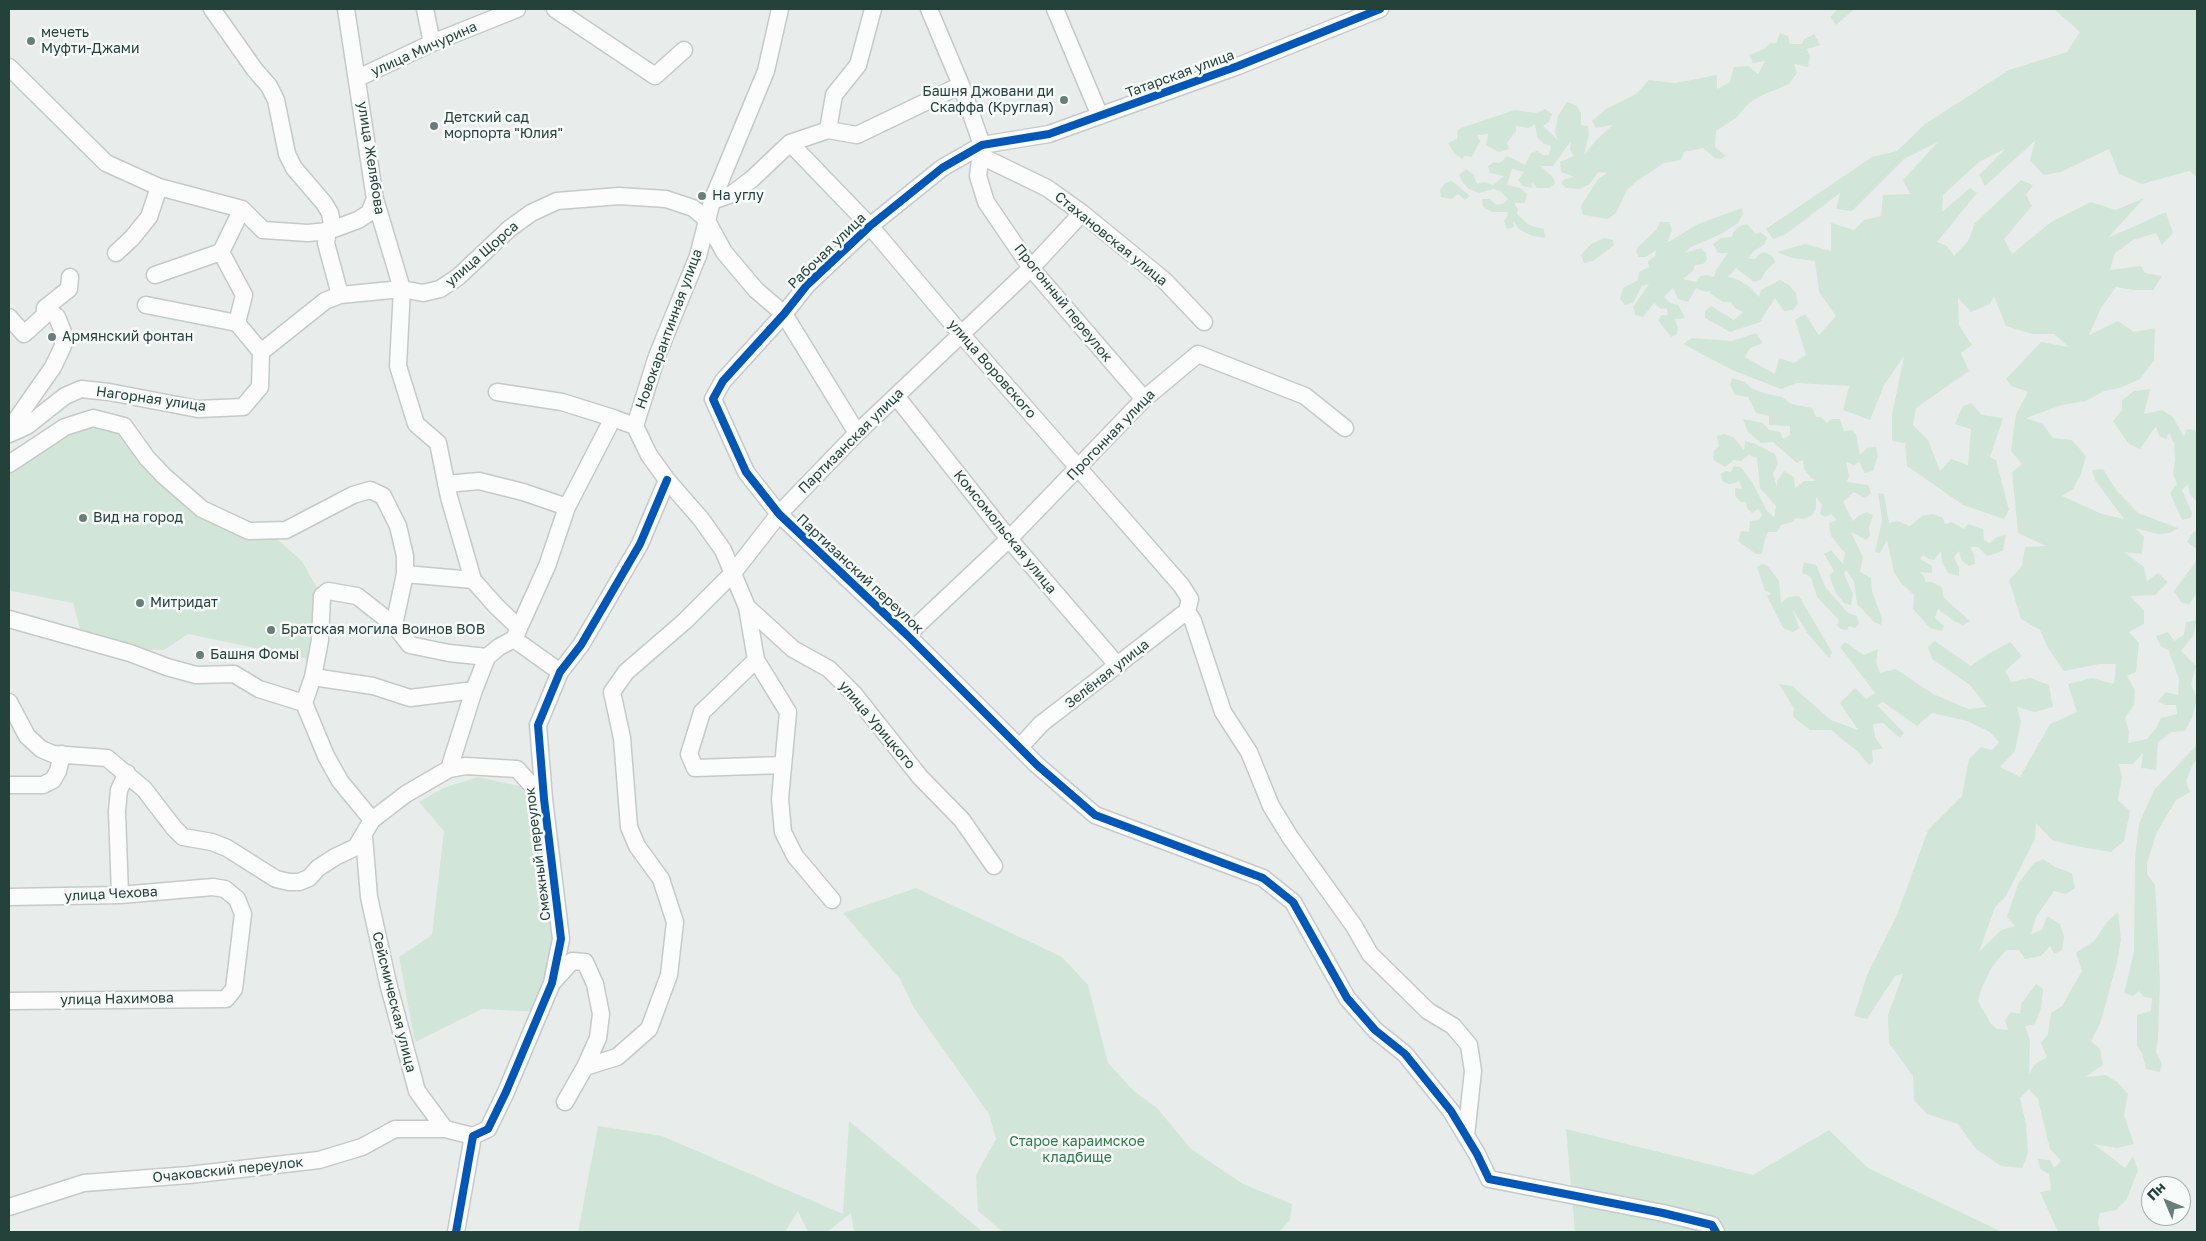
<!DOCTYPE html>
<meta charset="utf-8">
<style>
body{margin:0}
#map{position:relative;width:2206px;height:1241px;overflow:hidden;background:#e8edeb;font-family:"Golos Text",sans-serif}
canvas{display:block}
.frame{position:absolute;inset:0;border:10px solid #24423a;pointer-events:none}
.north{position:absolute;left:2141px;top:1176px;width:50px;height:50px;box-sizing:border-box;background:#f7fbf9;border:1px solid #a3b1ad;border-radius:50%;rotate:315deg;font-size:14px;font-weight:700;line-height:20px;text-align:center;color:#24423a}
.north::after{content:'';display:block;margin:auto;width:18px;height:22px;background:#697e78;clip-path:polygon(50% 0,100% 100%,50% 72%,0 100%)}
</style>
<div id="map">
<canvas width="2206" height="1241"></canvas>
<div class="frame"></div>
<div class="north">Пн</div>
</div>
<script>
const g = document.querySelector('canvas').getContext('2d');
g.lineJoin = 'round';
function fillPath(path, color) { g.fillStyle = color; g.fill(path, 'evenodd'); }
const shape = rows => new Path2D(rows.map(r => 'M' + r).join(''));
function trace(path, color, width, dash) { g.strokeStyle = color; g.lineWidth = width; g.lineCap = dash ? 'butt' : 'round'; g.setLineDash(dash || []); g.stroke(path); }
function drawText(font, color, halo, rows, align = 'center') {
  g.font = font + ' "Golos Text",sans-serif'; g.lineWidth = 5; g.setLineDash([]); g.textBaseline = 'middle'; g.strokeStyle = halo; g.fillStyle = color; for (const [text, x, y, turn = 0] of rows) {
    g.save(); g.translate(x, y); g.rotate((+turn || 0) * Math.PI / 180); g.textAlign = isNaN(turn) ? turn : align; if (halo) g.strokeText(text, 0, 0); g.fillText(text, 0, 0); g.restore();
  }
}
fillPath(shape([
 [1838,9,1855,9,1836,25,1830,17],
 [2054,9,2197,9,2197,177,2189,171,2142,184,2119,174,2109,149,2061,172,2043,175,2030,160,2035,141,1985,186,1979,175,2005,149,1979,162,1943,195,1942,212,1970,188,1977,193,1937,242,1947,246,1954,256,1968,241,1975,223,2021,180,2033,185,2026,195,2032,206,2004,239,2012,254,2051,222,2091,202,2116,210,2144,198,2108,238,2166,212,2173,233,2162,245,2156,233,2133,240,2115,253,2110,270,2141,266,2145,273,2162,276,2153,290,2133,290,2116,287,2101,308,2089,335,2118,321,2134,332,2155,328,2154,360,2140,379,2120,388,2104,391,2086,401,2062,405,2026,418,2043,424,2053,438,2072,440,2086,456,2081,474,2073,489,2062,496,2102,514,2124,519,2095,480,2092,470,2103,469,2117,491,2138,513,2178,528,2170,533,2157,534,2135,528,2144,537,2142,554,2124,552,2144,567,2147,581,2158,573,2168,582,2155,595,2130,596,2144,610,2144,624,2129,632,2139,643,2136,672,2127,676,2135,690,2134,705,2125,718,2129,731,2128,743,2147,739,2156,728,2161,718,2177,714,2176,705,2165,705,2158,701,2166,692,2178,695,2179,679,2168,649,2161,647,2156,636,2168,632,2174,641,2184,635,2186,622,2197,620,2193,636,2181,651,2196,666,2191,684,2197,699,2192,718,2185,731,2172,732,2158,742,2156,770,2141,768,2143,753,2133,764,2119,764,2122,777,2118,800,2130,811,2124,841,2111,852,2075,846,2052,840,2036,823,2035,839,2006,896,1995,907,1979,952,2001,930,2015,926,2007,917,2018,884,2034,863,2043,859,2055,867,2072,873,2075,888,2066,894,2054,891,2036,917,2031,934,2042,930,2047,916,2060,924,2064,937,2062,950,2054,954,2050,946,2041,956,2025,959,2019,950,2006,950,1992,967,1982,987,1978,1001,1991,1024,1997,1029,2008,1030,2005,1020,2011,1012,2020,1014,2021,1004,2036,984,2043,989,2041,1008,2035,1024,2025,1026,2030,1040,2029,1074,2035,1064,2047,1057,2041,1043,2048,1034,2051,1013,2062,1006,2082,971,2076,953,2094,941,2107,922,2118,912,2121,940,2117,963,2100,1024,2091,1041,2100,1049,2103,1065,2085,1077,2106,1075,2117,1082,2128,1094,2124,1115,2134,1144,2117,1148,2094,1144,2125,1168,2133,1156,2138,1170,2127,1199,2116,1210,2100,1213,2098,1222,2100,1232,2058,1232,2040,1192,2051,1190,2049,1174,2040,1169,2038,1159,2050,1160,2054,1168,2061,1161,2050,1149,2038,1099,2029,1089,2020,1098,2026,1124,2028,1153,2022,1168,2001,1166,1976,1149,1958,1124,1927,1114,1914,1100,1913,1076,1889,1043,1888,1015,1903,974,1895,976,1867,1019,1854,1016,1867,975,1897,915,1928,830,1962,796,1969,759,1981,747,1992,750,1999,742,1990,732,1967,721,1932,713,1917,726,1883,702,1877,705,1904,733,1900,738,1883,723,1873,724,1875,737,1883,749,1872,750,1873,762,1869,765,1857,751,1831,730,1810,730,1793,717,1794,709,1779,684,1792,686,1831,720,1858,730,1840,703,1855,688,1866,699,1875,693,1840,647,1845,642,1864,655,1878,649,1876,662,1880,673,1896,669,1933,694,1969,709,1987,707,1970,685,1932,659,1928,647,1935,641,1971,666,1988,654,2010,642,2022,656,2005,671,2011,682,2030,678,2049,685,2053,707,2035,712,2017,707,2021,721,2015,751,2000,767,2020,777,2050,724,2077,712,2068,684,2092,678,2114,684,2116,664,2099,664,2064,671,2048,648,2040,630,2021,619,2009,580,2022,566,2025,547,2046,546,2018,533,2012,472,2022,464,2011,451,2016,414,2028,392,2011,386,2006,379,2041,342,2069,347,2054,334,2032,334,2006,326,1994,296,1990,304,1971,312,1958,298,1959,325,1972,345,1961,353,1969,371,1916,408,1913,425,1928,440,1940,471,1951,459,1968,465,1971,429,1955,424,1963,406,1971,403,1982,415,2003,418,1990,457,1996,460,2009,510,2004,519,1963,505,1907,466,1905,443,1892,441,1892,415,1904,356,1884,385,1870,420,1843,410,1849,386,1797,383,1781,389,1732,370,1683,344,1692,338,1732,341,1756,333,1763,343,1750,348,1745,357,1775,374,1779,358,1794,363,1806,355,1795,320,1805,314,1819,335,1836,316,1819,292,1815,261,1792,258,1777,252,1805,244,1831,251,1831,223,1854,230,1864,220,1881,216,1883,195,1910,194,1903,180,1938,142,1904,159,1852,211,1836,209,1840,193,1786,234,1773,239,1766,229,1872,157,1897,151,1925,124,2009,70,2067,52,2080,32],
 [1780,33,1788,36,1790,44,1802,44,1804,39,1814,34,1820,45,1807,49,1810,56,1808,67,1794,64,1797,73,1789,84,1765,94,1750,102,1736,118,1716,131,1715,147,1726,156,1721,159,1715,158,1703,148,1684,152,1681,160,1664,163,1637,181,1627,190,1616,213,1608,219,1583,215,1581,206,1598,179,1607,173,1598,172,1590,184,1579,189,1566,188,1561,183,1565,179,1574,177,1561,172,1560,162,1574,156,1570,150,1571,141,1553,166,1540,166,1552,176,1555,183,1550,188,1537,188,1532,182,1532,188,1523,186,1518,180,1524,172,1512,169,1507,185,1520,188,1527,194,1525,203,1514,203,1518,209,1517,214,1529,225,1544,229,1545,238,1533,236,1520,230,1513,221,1514,227,1507,229,1504,221,1508,215,1507,212,1492,212,1483,207,1482,199,1489,199,1497,205,1504,203,1508,199,1500,191,1493,189,1479,193,1469,189,1463,183,1459,175,1466,169,1473,174,1477,184,1484,182,1493,185,1504,176,1490,173,1488,166,1494,162,1500,163,1507,156,1525,165,1531,153,1537,151,1543,155,1549,155,1551,146,1544,144,1537,137,1535,124,1529,128,1516,126,1516,131,1507,143,1509,149,1499,152,1486,145,1488,134,1477,135,1480,141,1472,157,1465,156,1462,159,1455,154,1448,143,1457,139,1458,129,1515,110,1536,113,1545,109,1552,114,1549,122,1543,126,1558,140,1555,132,1558,116,1567,102,1576,105,1581,113,1581,125,1588,126,1589,135,1584,155,1597,139,1613,125,1596,128,1592,121,1606,109,1636,94,1649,80,1675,83,1717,75,1717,89,1730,82,1734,67,1748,66,1758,74,1765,61,1753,63,1749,55,1764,49,1770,43,1776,43],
 [1452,181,1470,196,1465,200,1458,194,1452,199,1441,197,1440,190,1445,183],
 [1742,208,1743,214,1738,223,1723,233,1691,247,1685,253,1701,248,1706,253,1707,260,1703,264,1695,265,1693,271,1683,279,1696,282,1700,276,1708,275,1714,277,1716,270,1728,253,1718,253,1713,244,1721,238,1732,237,1733,232,1740,226,1747,224,1752,229,1755,234,1760,232,1767,237,1765,244,1754,251,1748,258,1755,259,1759,254,1765,252,1773,257,1775,262,1765,272,1761,280,1754,282,1736,268,1728,277,1737,279,1750,287,1759,297,1761,290,1780,280,1789,285,1796,293,1798,304,1793,310,1784,311,1775,298,1760,322,1730,332,1705,318,1705,311,1711,306,1734,320,1743,312,1735,308,1731,302,1723,302,1711,294,1710,291,1705,292,1696,288,1688,302,1678,299,1673,288,1664,297,1671,303,1678,305,1685,318,1675,319,1678,328,1677,334,1671,337,1658,320,1662,315,1668,315,1667,308,1661,309,1654,303,1643,317,1635,315,1633,307,1649,284,1642,286,1633,303,1625,305,1620,299,1623,288,1638,280,1639,272,1649,267,1648,261,1655,256,1656,250,1646,257,1639,257,1636,252,1638,247,1656,230,1660,222,1669,222,1672,230,1667,243,1698,224],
 [1604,238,1613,240,1614,245,1593,261,1584,263,1581,255,1591,244],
 [1732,378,1745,382,1751,388,1764,393,1782,397,1791,404,1812,408,1816,417,1821,417,1827,423,1832,419,1840,419,1844,431,1852,430,1856,434,1860,455,1867,448,1876,447,1878,456,1873,471,1865,473,1859,462,1854,465,1846,462,1849,476,1847,482,1868,485,1871,493,1865,498,1854,492,1843,502,1853,521,1858,516,1867,512,1873,515,1869,528,1870,536,1866,540,1851,532,1863,557,1860,572,1871,578,1872,591,1882,619,1881,625,1874,622,1857,604,1854,582,1846,570,1844,574,1853,594,1851,605,1844,603,1836,593,1829,575,1834,571,1824,554,1831,550,1843,564,1845,553,1831,536,1829,523,1837,520,1831,514,1825,517,1820,514,1822,505,1816,497,1816,509,1812,515,1805,519,1796,518,1792,522,1781,525,1777,532,1768,532,1764,542,1762,554,1756,554,1738,541,1741,531,1749,532,1750,521,1759,520,1762,515,1758,509,1752,513,1747,508,1746,502,1741,502,1735,496,1735,488,1742,489,1739,480,1736,483,1728,484,1722,481,1721,473,1726,471,1731,472,1734,466,1741,467,1752,482,1767,511,1774,517,1776,506,1760,488,1757,458,1749,455,1741,461,1734,460,1725,467,1713,460,1714,451,1719,446,1717,436,1725,434,1734,438,1744,450,1745,441,1753,443,1775,454,1778,463,1773,474,1777,488,1777,481,1784,471,1794,477,1795,488,1804,481,1816,481,1810,477,1804,469,1803,460,1797,463,1773,442,1761,443,1748,432,1743,419,1763,423,1769,430,1780,432,1783,439,1790,435,1790,426,1769,425,1769,416,1756,413,1748,397,1735,395,1730,385],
 [2150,389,2144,414,2162,410,2173,417,2184,437,2187,429,2195,430,2197,435,2197,501,2190,495,2188,484,2182,490,2192,513,2191,518,2182,520,2170,493,2177,484,2173,474,2175,459,2174,443,2169,433,2166,439,2159,436,2156,426,2140,449,2129,444,2113,421,2122,410,2122,400,2134,391],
 [86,425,100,426,117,432,213,522,257,540,277,539,301,560,322,596,313,660,188,634,164,650,129,649,82,636,73,603,11,591,9,583,9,468,50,442],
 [1878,493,1884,494,1889,523,1897,521,1910,526,1922,516,1933,514,1943,518,1945,524,1952,522,1964,529,1968,524,1983,529,1984,540,1990,543,1997,537,2006,535,2003,551,1987,556,1978,547,1970,547,1974,554,1975,564,1969,566,1962,561,1959,551,1954,557,1959,568,1959,576,1948,573,1942,562,1941,551,1934,560,1929,559,1923,555,1920,559,1932,566,1932,573,1920,572,1925,578,1925,582,1932,582,1942,587,1944,598,1970,621,1963,625,1954,621,1938,609,1935,618,1944,626,1942,631,1930,628,1913,609,1914,595,1901,583,1894,572,1887,540,1880,553,1875,552,1882,520],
 [2197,531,2197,548,2195,548,2187,542,2193,532],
 [2197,560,2197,592,2189,605,2181,602,2174,591],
 [1804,562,1816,565,1826,588,1848,613,1857,616,1859,624,1855,628,1849,626,1847,630,1840,629,1837,625,1839,620,1817,597,1811,577,1802,573],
 [1762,564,1767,565,1779,581,1781,603,1788,597,1799,596,1832,652,1829,658,1808,634,1793,610,1799,628,1793,632,1783,628,1767,596,1771,593,1765,591,1757,567],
 [2197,745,2197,759,2192,766,2186,781,2190,792,2176,800,2157,832,2147,863,2147,874,2155,885,2157,920,2160,982,2158,1039,2156,1052,2162,1065,2160,1072,2146,1069,2142,1053,2137,1046,2137,1015,2151,1011,2152,998,2144,997,2139,991,2133,996,2124,993,2134,952,2135,859,2139,824,2154,790],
 [478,777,519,786,541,807,557,944,540,1012,482,1009,415,1042,399,957,432,935,444,831,419,802,443,788],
 [916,888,1062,957,1088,985,1108,1063,1134,1091,1158,1109,1191,1149,1243,1184,1292,1204,1290,1220,1279,1232,1003,1232,978,1211,976,1175,996,1139,989,1114,914,1008,900,979,843,913],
 [849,1121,983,1232,854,1232,851,1213,827,1232,808,1232,798,1211,785,1232,578,1232,598,1126,662,1136,843,1214],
 [1566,1129,1753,1175,1829,1130,1868,1168,2002,1232,1575,1232]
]), '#d1e6d8');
const minor = shape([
 [346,9,375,199,402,289,398,366,416,424,438,443,449,497,473,580,496,606,519,628],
 [425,9,432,43],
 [555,9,655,76,684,50],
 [929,9,961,85,982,145,978,176,986,202,1031,268,1144,399],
 [1055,9,1100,116],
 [1380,9,1238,66,1049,134,982,145,942,168,870,226,807,285,784,314,723,381,713,399,746,472,779,514,907,635,1037,765,1095,815,1263,878,1293,902,1347,998,1375,1030,1405,1054,1451,1111,1477,1154,1489,1179,1663,1213,1712,1225,1716,1232],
 [9,67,106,163,159,187,242,209,263,230,308,233,328,231,358,220,369,213,375,199],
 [358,78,432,43,517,9],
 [828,130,834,95,858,65,873,9],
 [790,143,870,226,961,334,1181,585,1190,599,1187,611,1041,724,1020,747],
 [981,156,1047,188,1082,213,1165,281,1204,322],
 [712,201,732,194,752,179,790,143,828,130,857,135,961,85],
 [221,252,244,295,237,323],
 [116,253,132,238,149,217,159,187],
 [155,275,221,252,242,209],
 [340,295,402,289,423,293,440,289,458,277,509,229,531,213,557,201,619,196,666,199,693,208,706,219,724,252,756,290,784,314,857,433],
 [146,305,237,323,261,352],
 [9,317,24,334,45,315,45,308],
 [497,392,562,402,613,418],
 [896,396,1009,539,1118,666],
 [635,426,649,455,667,480,701,519,723,550,747,607,793,649,829,669,854,694,920,777,962,820,994,866],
 [635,426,657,356,698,256,712,201,766,71,780,9],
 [9,430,53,367,63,346,63,332,57,317,45,308,69,289,70,277],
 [9,434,27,426,65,396,81,389,109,392,198,409,243,407,260,387,261,352,325,301,340,295,326,243,328,231,332,224,330,213,324,203,294,168,287,154,276,100,269,86,255,70,212,9],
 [9,464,65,427,93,418,124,426,147,458,164,476,202,509,249,531,286,530,353,495,370,490,383,496,398,526,405,556,405,574,394,625,410,645,449,653,487,657],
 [446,484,479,481,523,492,567,507],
 [405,574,473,580],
 [747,607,756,660,788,712,780,799,783,832,795,856,832,900],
 [1187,611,1193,621,1223,712,1249,752,1271,806,1290,837,1354,926,1370,954,1428,1011,1453,1026,1469,1045,1473,1071,1466,1136],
 [9,619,130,653,167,667,196,675,234,674,259,689,304,703],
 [907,635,1009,539,1144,399,1198,354,1305,396,1345,428],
 [514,639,560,672],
 [756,660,702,712,689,754,695,768,783,765],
 [313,677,373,686,410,698,474,690],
 [9,702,27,736,41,749,53,754,107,758,144,789,174,828,183,837,212,842,227,848,276,879,289,882,299,882,309,878,318,868,335,857,356,847,372,820,406,794,449,769,466,766,517,769,544,799],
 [449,769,474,690,487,657,499,647,514,639,547,566,567,507,613,418,635,426],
 [9,785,43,785,53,780,58,771,62,754],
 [372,820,340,781,326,756,304,703,313,677,320,640,322,596,328,591,357,596,394,625],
 [364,837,369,897,388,983,417,1091,445,1129,473,1136],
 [120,895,117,811,119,790,127,773],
 [9,897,120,895,213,887,225,889,237,899,243,914,234,989,226,999,9,1001],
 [552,983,572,961,585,962,595,984,601,1014,598,1038,585,1067],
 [565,1102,585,1067,617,1057,649,1029,669,975,675,922,661,879,637,846,629,827,622,738,612,692,626,672,685,621,733,573,779,514,857,433,1031,268,1082,213],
 [9,1207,84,1183,189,1175,319,1160,362,1147,395,1129,445,1129],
 [456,1232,473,1136,488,1129,506,1092,552,983,561,939,544,799,538,725,560,672,581,645,640,544,667,480]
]);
trace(minor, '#c5cac8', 19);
trace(minor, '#fcfcfc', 16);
trace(shape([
 [1380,9,1238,66,1049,134,982,145,942,168,870,226,807,285,784,314,723,381,713,399,746,472,779,514,907,635,1037,765,1095,815,1263,878,1293,902,1347,998,1375,1030,1405,1054,1451,1111,1477,1154,1489,1179,1663,1213,1712,1225,1716,1232],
 [456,1232,473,1136,488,1129,506,1092,552,983,561,939,544,799,538,725,560,672,581,645,640,544,667,480]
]), '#0057b8', 8);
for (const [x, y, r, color] of [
 [31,41,5,"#697e78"],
 [1064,100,5,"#697e78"],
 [434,126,5,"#697e78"],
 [702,196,5,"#697e78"],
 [52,337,5,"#697e78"],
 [83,518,5,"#697e78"],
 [140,603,5,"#697e78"],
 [271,630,5,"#697e78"],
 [200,655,5,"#697e78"]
]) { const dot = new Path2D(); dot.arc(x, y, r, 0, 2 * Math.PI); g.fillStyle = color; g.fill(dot); trace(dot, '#f7fbf9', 2); }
drawText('14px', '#24423a', '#f7fbf9', [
 ["мечеть",41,33],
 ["Муфти-Джами",41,49],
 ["Башня Джовани ди",1054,92,"right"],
 ["Скаффа (Круглая)",1054,108,"right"],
 ["Детский сад",444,118],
 ["морпорта \"Юлия\"",444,134],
 ["На углу",712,196],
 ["Армянский фонтан",62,337],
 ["Вид на город",93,518],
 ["Митридат",150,603],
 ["Братская могила Воинов ВОВ",281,630],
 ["Башня Фомы",210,655]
], 'left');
drawText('14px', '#24423a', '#f7fbf9', [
 ["улица Мичурина",424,49,-24],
 ["Татарская улица",1180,74,-20],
 ["улица Желябова",371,158,81],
 ["Стахановская улица",1111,239,39],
 ["Рабочая улица",827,251,-44],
 ["улица Щорса",482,254,-41],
 ["Прогонный переулок",1063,303,51],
 ["Новокарантинная улица",669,329,-70],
 ["улица Воровского",992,369,49],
 ["Нагорная улица",151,399,8],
 ["Прогонная улица",1111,435,-46],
 ["Партизанская улица",851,441,-45],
 ["Комсомольская улица",1005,532,51],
 ["Партизанский переулок",860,574,43],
 ["Зелёная улица",1107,674,-38],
 ["улица Урицкого",877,725,50],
 ["Смежный переулок",538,854,-97],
 ["улица Чехова",111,894,-3],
 ["улица Нахимова",117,999,-1],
 ["Сейсмическая улица",394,1002,76],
 ["Очаковский переулок",228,1170,-6]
]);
drawText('14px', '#2d7a4b', '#f7fbf9', [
 ["Старое караимское",1077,1142],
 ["кладбище",1077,1158]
]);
</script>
